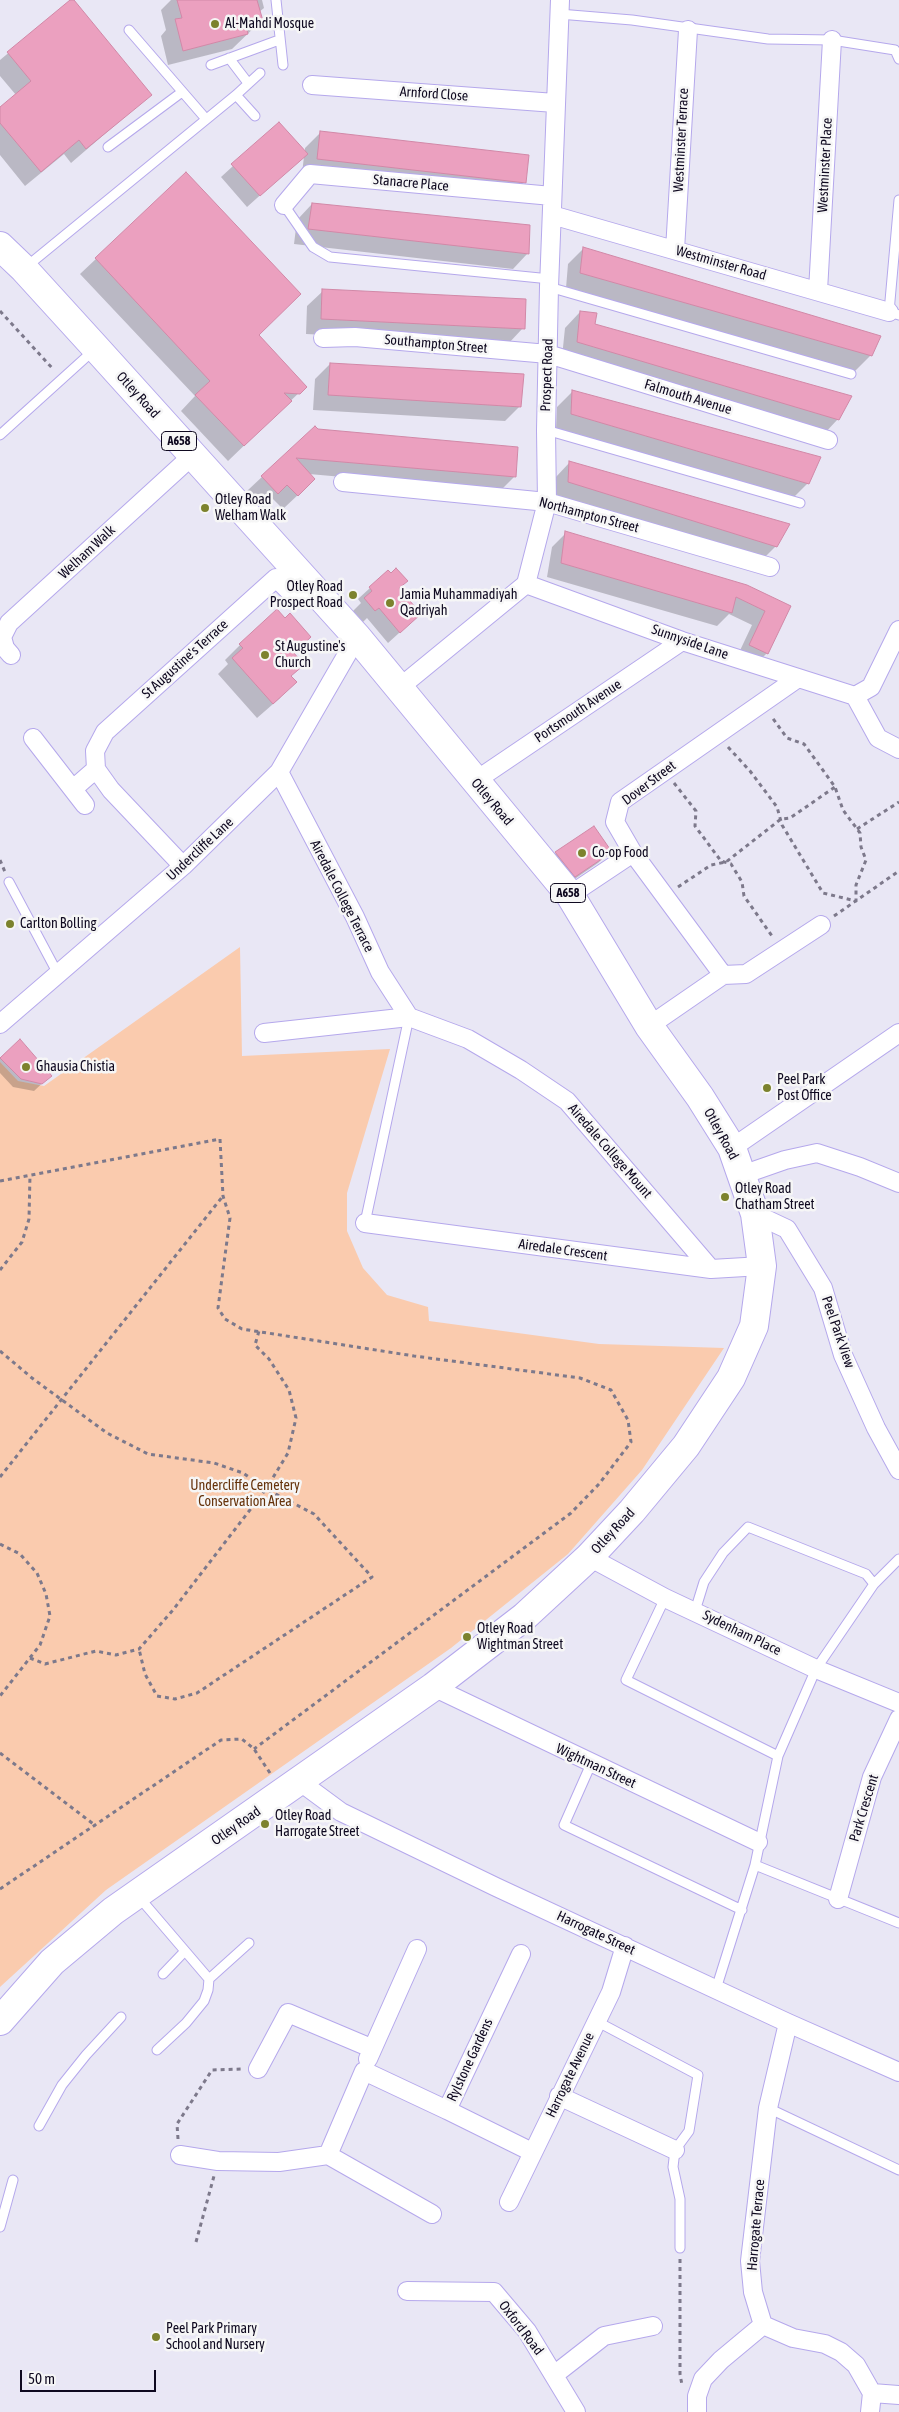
<!DOCTYPE html>
<meta charset="utf-8">
<style>
body{margin:0}
#map{position:relative;width:899px;height:2412px;overflow:hidden;background:#e9e7f5;font-family:"Asap Condensed",sans-serif}
canvas{display:block}
.scale{position:absolute;left:20px;top:2370px;width:136px;height:22px;box-sizing:border-box;border:2px solid #0f0920;border-top:0;padding-left:6px;font-size:15px;line-height:18px;white-space:nowrap;color:#0f0920;-webkit-text-stroke:4px #f6f6f6;paint-order:stroke}
</style>
<div id="map">
<canvas width="899" height="2412"></canvas>
<div class="scale">50 m</div>
</div>
<script>
const g = document.querySelector('canvas').getContext('2d');
g.lineJoin = 'round';
function fillPath(path, color) { g.fillStyle = color; g.fill(path, 'evenodd'); }
const shape = rows => new Path2D(rows.map(r => 'M' + r).join(''));
function trace(path, color, width, dash) { g.strokeStyle = color; g.lineWidth = width; g.lineCap = dash ? 'butt' : 'round'; g.setLineDash(dash || []); g.stroke(path); }
function drawText(font, color, halo, rows, align = 'center') {
  g.font = font + ' "Asap Condensed",sans-serif'; g.lineWidth = 5; g.setLineDash([]); g.textBaseline = 'middle'; g.strokeStyle = halo; g.fillStyle = color; for (const [text, x, y, turn = 0] of rows) {
    g.save(); g.translate(x, y); g.rotate((+turn || 0) * Math.PI / 180); g.textAlign = isNaN(turn) ? turn : align; if (halo) g.strokeText(text, 0, 0); g.fillText(text, 0, 0); g.restore();
  }
}
fillPath(shape([
 [240,947,242,1056,390,1049,347,1193,347,1231,363,1268,387,1295,428,1307,429,1321,599,1344,724,1348,642,1470,568,1554,451,1648,106,1890,0,1987,0,1062,18,1081,44,1086]
]), '#facbae');
fillPath(shape([
 [72,0,150,95,71,163,64,154,25,186,0,155,0,108,16,95,0,76,0,60],
 [171,0,262,0,264,8,259,12,261,21,232,49,168,65,161,36,166,30,161,10],
 [279,124,305,153,305,148,320,133,524,182,509,198,302,174,304,156,247,207,221,177],
 [186,174,257,335,305,387,228,461,181,411,195,396,80,274],
 [312,204,528,253,513,269,294,244,297,220],
 [584,248,879,336,870,356,855,371,566,288,568,264],
 [323,291,523,328,508,344,306,334,307,306],
 [580,312,594,325,838,419,823,435,562,357,565,328],
 [330,364,520,406,505,421,313,410,315,379],
 [572,392,808,483,792,499,556,429,557,407],
 [315,427,318,431,514,477,500,491,309,474,300,493,283,509,272,498,263,507,247,491],
 [570,462,776,546,760,562,554,497,555,478],
 [566,533,789,607,767,653,753,667,736,659,752,625,729,614,717,626,547,577,552,547],
 [370,588,398,589,420,614,388,643,367,618,363,622,353,611,361,603,358,599],
 [285,620,293,654,290,677,280,698,257,718,218,674,228,664,225,660,240,645],
 [593,828,610,852,598,863,563,887,544,864,556,853],
 [20,1041,50,1076,34,1091,13,1087,0,1073,0,1059]
]), '#0003');
const building = shape([
 [70,0,74,0,152,95,86,149,79,140,41,172,0,123,0,107,31,81,7,52,70,0],
 [177,0,257,0,263,21,246,26,248,34,183,51,175,19,182,18,177,0],
 [279,122,308,154,260,196,231,164,279,122],
 [320,131,529,155,526,183,317,159,320,131],
 [186,172,301,294,259,335,307,387,300,394,284,393,292,401,244,446,195,395,210,381,95,258,186,172],
 [312,203,530,225,529,254,308,229,312,203],
 [583,247,881,336,872,356,580,273,583,247],
 [322,289,526,299,525,329,321,319,322,289],
 [580,311,597,313,595,324,852,396,839,420,577,342,580,311],
 [330,363,524,374,521,407,328,395,330,363],
 [572,390,821,457,809,484,571,414,572,390],
 [315,426,318,429,518,447,516,477,296,458,315,479,298,496,287,485,278,494,261,476,315,426],
 [569,461,790,524,777,547,568,482,569,461],
 [565,531,747,585,791,606,768,654,749,645,765,611,736,597,732,613,561,563,565,531],
 [396,568,408,581,399,588,421,614,400,633,379,608,375,611,364,598,372,591,369,587,388,570,391,573,396,568],
 [277,609,285,618,290,613,311,637,294,653,304,665,291,676,297,682,273,704,232,658,243,648,239,644,277,609],
 [594,826,612,852,575,877,555,852,594,826],
 [20,1039,52,1076,42,1084,21,1079,0,1058,20,1039]
]);
fillPath(building, '#eba0bf');
trace(building, '#d188a7', 1);
const service = shape([
 [276,0,283,65],
 [559,14,632,20,768,39,832,40,895,50,899,59],
 [129,30,206,119],
 [229,58,248,83],
 [211,65,279,40],
 [236,95,255,116],
 [108,147,182,92],
 [899,200,889,312,899,315],
 [284,205,313,247,330,257,550,279],
 [26,267,236,95,260,73],
 [549,287,851,374],
 [546,430,800,503],
 [0,435,94,350],
 [9,882,58,974],
 [365,1223,409,1017],
 [665,1598,626,1680,778,1756],
 [695,1611,704,1582,723,1553,748,1527,866,1574,874,1584],
 [591,1764,564,1825,742,1910],
 [755,1865,778,1756,816,1669,874,1584,899,1559],
 [138,1896,209,1979,208,1990,204,2001,186,2023,157,2050],
 [163,1974,185,1951],
 [209,1979,249,1943],
 [716,1989,755,1865,899,1923],
 [596,2021,698,2075,689,2131,675,2150,673,2167,680,2199,680,2248],
 [768,2108,899,2170],
 [39,2126,62,2085,86,2055,121,2017],
 [0,2227,13,2180]
]);
const minor = shape([
 [312,85,555,103],
 [284,205,310,174,552,196],
 [552,215,889,312],
 [675,250,688,30],
 [818,291,832,40],
 [323,338,355,337,548,354,828,440],
 [343,482,547,502,770,567],
 [526,584,682,641,855,696],
 [11,655,5,648,2,637,9,623,192,456],
 [399,688,526,584,547,502,546,430,549,287,560,0],
 [855,696,871,687,899,630],
 [855,696,878,738,899,749],
 [33,738,85,805],
 [279,772,355,917,380,972,409,1017],
 [475,781,682,641],
 [73,789,96,769],
 [183,866,111,790,96,769,95,751,105,732,276,578,294,596],
 [570,895,633,853],
 [723,975,633,853,615,822,620,802,798,678],
 [0,1024,183,866,279,772,357,637],
 [649,1026,723,975,746,974,821,925],
 [264,1033,409,1017,468,1039,521,1070,567,1101,711,1269],
 [732,1148,899,1033],
 [742,1175,785,1160,817,1153,860,1167,899,1183],
 [755,1214,787,1229,823,1288,843,1355,876,1428,899,1470],
 [365,1223,711,1269,762,1266],
 [589,1557,665,1598,816,1669,899,1703],
 [433,1687,758,1842],
 [299,1781,341,1812,496,1887,788,2023,899,2072],
 [838,1899,872,1777,899,1719],
 [788,2023,768,2108,750,2261,753,2292,763,2325,793,2338,825,2344,841,2352,856,2365,872,2393],
 [368,2059,417,1949],
 [258,2069,288,2013,371,2048],
 [559,2096,675,2150],
 [447,2110,532,2152],
 [180,2155,218,2161,279,2162,328,2155],
 [509,2202,611,1992,625,1946],
 [432,2214,328,2155,364,2071,447,2110,521,1954],
 [407,2291,494,2292,527,2331,576,2412],
 [554,2375,604,2336,653,2326],
 [872,2393,899,2395],
 [697,2412,697,2396,703,2379,721,2360,763,2325],
 [870,2412,872,2393]
]);
const primary = shape([
 [0,246,24,269,96,348,357,637,570,895,649,1026,700,1097,732,1148,755,1214,762,1266,754,1326,731,1378,686,1446,632,1511,589,1557,524,1617,433,1687,113,1911,52,1962,0,2021]
]);
trace(service, '#b5a8ec', 11);
trace(minor, '#b5a8ec', 20);
trace(primary, '#b5a8ec', 30);
trace(shape([
 [0,311,53,369],
 [728,747,750,771,777,807,782,825,823,893,856,901,856,885,866,860,861,847,860,833,843,810,835,787,804,744,787,738,771,716],
 [674,783,696,811,695,826,721,861,731,864,742,882,744,896,772,936],
 [857,829,899,802],
 [0,860,5,872],
 [678,887,711,865,726,862,781,819,790,818,835,787],
 [834,916,899,871],
 [0,1181,220,1139,223,1196,230,1218,218,1308,225,1319,242,1329,414,1356,580,1378,611,1390,628,1420,631,1442,599,1484,571,1513,254,1749],
 [0,1270,22,1242,29,1219,30,1175],
 [0,1351,32,1378,107,1433,148,1454,214,1463,243,1473,266,1489,288,1453,296,1418,289,1390,269,1359,255,1345,259,1331],
 [0,1477,223,1196],
 [0,1544,20,1554,37,1573,46,1594,50,1616,40,1645,0,1696],
 [30,1658,45,1664,96,1651,116,1655,139,1649,173,1610,266,1489,314,1514,372,1577,197,1693,175,1699,157,1696,145,1674,139,1649],
 [0,1753,96,1826],
 [0,1889,221,1740,242,1739,254,1749,270,1773],
 [178,2139,177,2124,212,2070,242,2069],
 [196,2242,214,2176],
 [680,2259,680,2374,682,2385]
]), '#7d798b', 3, [4, 4]);
trace(service, '#fff', 9);
trace(minor, '#fff', 18);
trace(primary, '#fff', 28);
for (const [x, y, r, color] of [
 [215,24,5,"#7c822d"],
 [205,508,5,"#7c822d"],
 [353,595,5,"#7c822d"],
 [390,603,5,"#7c822d"],
 [265,655,5,"#7c822d"],
 [582,853,5,"#7c822d"],
 [10,924,5,"#7c822d"],
 [26,1067,5,"#7c822d"],
 [767,1088,5,"#7c822d"],
 [725,1197,5,"#7c822d"],
 [467,1637,5,"#7c822d"],
 [265,1824,5,"#7c822d"],
 [156,2337,5,"#7c822d"]
]) { const dot = new Path2D(); dot.arc(x, y, r, 0, 2 * Math.PI); g.fillStyle = color; g.fill(dot); trace(dot, '#f6f6f6', 2); }
for (const [x, y, w] of [
 [179,441,35],
 [568,893,35]
]) { const box = new Path2D(); box.roundRect(x - w / 2, y - 9.5, w, 19, 4); g.fillStyle = '#f6f6f6'; g.fill(box); trace(box, '#0f0920', 1); }
drawText('bold 12px', '#0f0920', null, [
 ["A658",179,441],
 ["A658",568,893]
]);
drawText('14px', '#0f0920', '#f6f6f6', [
 ["Al‐Mahdi Mosque",225,24],
 ["Otley Road",215,500],
 ["Welham Walk",215,516],
 ["Otley Road",343,587,"right"],
 ["Prospect Road",343,603,"right"],
 ["Jamia Muhammadiyah",400,595],
 ["Qadriyah",400,611],
 ["St Augustine's",275,647],
 ["Church",275,663],
 ["Co-op Food",592,853],
 ["Carlton Bolling",20,924],
 ["Ghausia Chistia",36,1067],
 ["Peel Park",777,1080],
 ["Post Office",777,1096],
 ["Otley Road",735,1189],
 ["Chatham Street",735,1205],
 ["Otley Road",477,1629],
 ["Wightman Street",477,1645],
 ["Otley Road",275,1816],
 ["Harrogate Street",275,1832],
 ["Peel Park Primary",166,2329],
 ["School and Nursery",166,2345]
], 'left');
drawText('14px', '#0f0920', '#f6f6f6', [
 ["Arnford Close",434,94,4],
 ["Westminster Terrace",681,140,-87],
 ["Westminster Place",825,165,-87],
 ["Stanacre Place",411,183,5],
 ["Westminster Road",721,263,16],
 ["Southampton Street",436,344,5],
 ["Prospect Road",547,375,-88],
 ["Otley Road",138,395,48],
 ["Falmouth Avenue",688,397,17],
 ["Northampton Street",589,515,15],
 ["Welham Walk",87,552,-43],
 ["Sunnyside Lane",690,642,19],
 ["St Augustine's Terrace",185,659,-42],
 ["Portsmouth Avenue",578,711,-34],
 ["Dover Street",649,783,-37],
 ["Otley Road",492,802,50],
 ["Undercliffe Lane",200,849,-43],
 ["Airedale College Terrace",342,896,63],
 ["Otley Road",721,1134,61],
 ["Airedale College Mount",610,1151,49],
 ["Airedale Crescent",563,1250,8],
 ["Peel Park View",838,1332,71],
 ["Otley Road",613,1531,-47],
 ["Sydenham Place",742,1633,26],
 ["Wightman Street",596,1766,25],
 ["Park Crescent",864,1808,-73],
 ["Otley Road",236,1826,-35],
 ["Harrogate Street",596,1933,25],
 ["Rylstone Gardens",470,2060,-65],
 ["Harrogate Avenue",570,2075,-64],
 ["Harrogate Terrace",756,2225,-85],
 ["Oxford Road",521,2328,53]
]);
drawText('14px', '#65320a', '#f6f6f6', [
 ["Undercliffe Cemetery",245,1486],
 ["Conservation Area",245,1502]
]);
</script>
